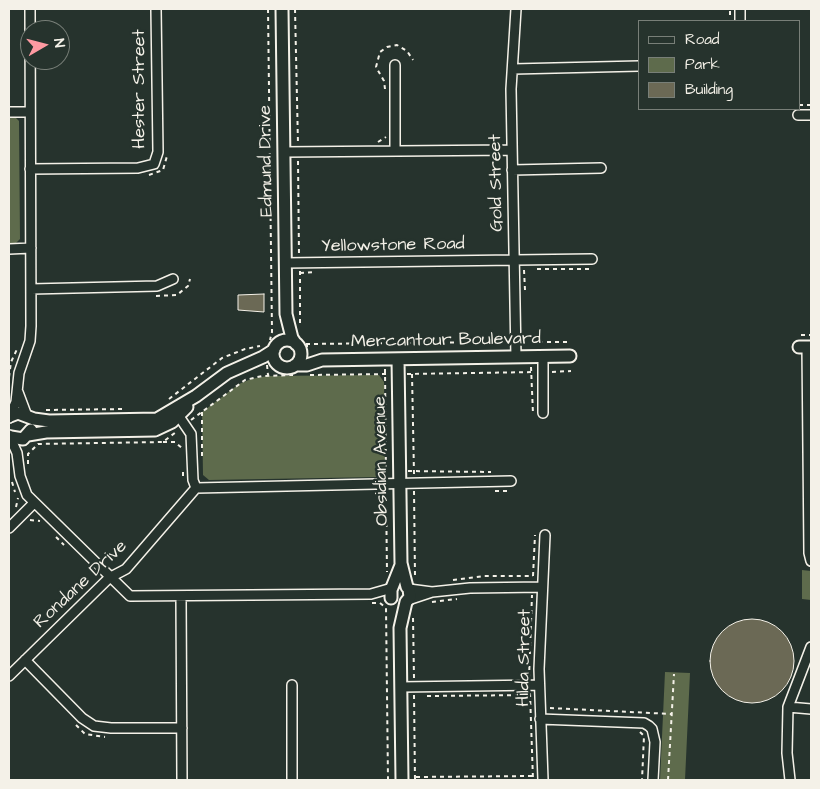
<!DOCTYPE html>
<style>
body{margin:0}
#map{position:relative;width:820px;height:789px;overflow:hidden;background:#26332d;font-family:"Architects Daughter",sans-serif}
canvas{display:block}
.frame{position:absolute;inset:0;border:10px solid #f4f1e8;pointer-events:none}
.legend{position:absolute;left:638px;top:20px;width:162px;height:90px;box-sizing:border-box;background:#26332d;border:1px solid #787f78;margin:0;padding:6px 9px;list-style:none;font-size:15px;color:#f4f1e8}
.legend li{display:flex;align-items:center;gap:10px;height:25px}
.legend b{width:25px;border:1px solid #787f78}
.north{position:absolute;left:20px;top:20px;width:50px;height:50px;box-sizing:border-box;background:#26332d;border:1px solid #787f78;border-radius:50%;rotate:82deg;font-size:14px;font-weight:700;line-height:20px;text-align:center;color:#f4f1e8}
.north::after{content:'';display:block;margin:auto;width:18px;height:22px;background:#ff9aa2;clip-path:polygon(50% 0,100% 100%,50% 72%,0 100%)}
</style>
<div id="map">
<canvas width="820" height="789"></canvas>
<div class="frame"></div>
<ul class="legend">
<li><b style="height:6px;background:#26332d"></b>Road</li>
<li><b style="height:14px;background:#5e6b4c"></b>Park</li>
<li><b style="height:14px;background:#6b6955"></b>Building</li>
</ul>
<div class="north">N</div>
</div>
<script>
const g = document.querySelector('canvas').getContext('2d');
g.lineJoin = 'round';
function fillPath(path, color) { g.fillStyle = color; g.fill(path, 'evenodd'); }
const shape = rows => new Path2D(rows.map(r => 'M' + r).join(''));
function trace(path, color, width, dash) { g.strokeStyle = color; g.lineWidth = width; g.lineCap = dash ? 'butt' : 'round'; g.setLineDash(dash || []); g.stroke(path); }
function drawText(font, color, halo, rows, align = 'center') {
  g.font = font + ' "Architects Daughter",sans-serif'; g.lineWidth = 5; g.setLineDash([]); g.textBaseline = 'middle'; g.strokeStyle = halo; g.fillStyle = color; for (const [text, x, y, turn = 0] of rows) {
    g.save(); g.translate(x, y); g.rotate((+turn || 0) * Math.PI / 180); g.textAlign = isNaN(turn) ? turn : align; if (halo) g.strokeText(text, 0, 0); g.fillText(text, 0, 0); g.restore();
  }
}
fillPath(shape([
 [9,117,15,117,19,121,20,239,16,243,9,243],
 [379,375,384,382,385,471,379,477,209,480,203,475,202,412,239,384,251,379,267,376],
 [802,570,811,571,811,600,802,599],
 [665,672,690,673,685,780,660,780]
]), '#5e6b4c');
const building = shape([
 [264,294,264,312,238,310,238,295,264,294],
 '710 661a42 42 0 1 1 84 0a42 42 0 1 1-84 0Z'
]);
fillPath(building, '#6b6955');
trace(building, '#f4f1e8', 1);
const street = shape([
 [740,9,740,21],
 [395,65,395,150],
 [513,69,639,66],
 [9,112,30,112],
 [798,115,811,115],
 [284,152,512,150],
 [30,169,138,168,154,164,158,152,156,9],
 [512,170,601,168],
 [9,249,31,248],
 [285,263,592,259],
 [31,289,157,286,173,279],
 [807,347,809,553,811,561],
 [516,357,511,89,516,9],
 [543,357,543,413],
 [18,392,27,416],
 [9,418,16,402,19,373,30,341,31,326,30,9],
 [9,435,17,453,20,476,27,495,130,596,371,594,392,588],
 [196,488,511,481],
 [9,528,34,503],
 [407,587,409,589,432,592],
 [181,597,182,780],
 [408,600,432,592,470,588,542,587],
 [25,660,82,718,94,726,111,728,182,728],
 [9,676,109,578,126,569,196,488,193,480,191,434,176,412],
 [292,685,292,780],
 [401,687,539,685],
 [788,707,811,709],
 [540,719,644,723,649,726,652,729,655,742,653,780],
 [543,780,539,669,545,535],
 [790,780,787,753,788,707,811,647]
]);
const secondary = shape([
 [282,9,286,314,292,338,296,344],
 '273 354a14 14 0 1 1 28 0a14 14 0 1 1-28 0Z',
 [799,347,811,347],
 [398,359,401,563,407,587],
 [295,365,307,365,322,360,570,356],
 [10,416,18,413,34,419,49,421,157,419,196,396,227,373,263,357,274,350],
 [28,435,46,432,155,430,172,422,187,407],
 [11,437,23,439,31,430],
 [391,598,391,590,401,565],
 [402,780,400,628,406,602,410,597,409,589]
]);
trace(street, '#f4f1e8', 12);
trace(secondary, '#f4f1e8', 15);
trace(shape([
 [268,9,272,332,270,340],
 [295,9,298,144],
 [730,15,730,9],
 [385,89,384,81,376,67,380,52,387,47,397,45,407,51,413,60],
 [799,105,811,105],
 [378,142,386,137],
 [298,161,299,254],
 [149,175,163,170,167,156],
 [537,269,591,269],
 [524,270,525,290],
 [300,271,300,326],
 [300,273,315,272],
 [156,296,177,295,188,286,190,279],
 [801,335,811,335],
 [523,342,571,342],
 [306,344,509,342],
 [307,355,307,345],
 [267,365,268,375],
 [531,367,533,414],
 [385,369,386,477],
 [552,372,571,371],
 [407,374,535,372],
 [412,374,414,474],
 [310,375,388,374],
 [9,377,11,362,18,347],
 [169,399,222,358,245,349,260,346],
 [46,410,124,409],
 [202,412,202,457],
 [191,420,245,380,262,376,293,375],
 [163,442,175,442,183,449],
 [28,464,28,454,38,444,163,442,176,432],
 [408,471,491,472],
 [183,472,183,479],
 [12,482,15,492],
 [386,491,387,572],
 [414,491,415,576],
 [495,491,510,491],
 [16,507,18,498],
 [30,520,40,521],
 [56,537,64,545],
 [533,576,535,535],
 [453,580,484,576,533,576],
 [432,602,457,599],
 [372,603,380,603,386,608,388,780],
 [413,618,414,678],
 [529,678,532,595],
 [530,693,533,780],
 [414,695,415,780],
 [427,696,530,695],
 [550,708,671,714],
 [76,725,85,734,105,737],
 [640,732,644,736,642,780],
 [416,777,533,776],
 [668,780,674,674]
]), '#f4f1e8', 2, [4, 4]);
trace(street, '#26332d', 9);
trace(secondary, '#26332d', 11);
drawText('18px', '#f4f1e8', '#26332d', [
 ["Hester Street",140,89,-90],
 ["Edmund Drive",267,161,-91],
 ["Gold Street",497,183,-91],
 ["Yellowstone Road",393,246,-1],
 ["Mercantour Boulevard",446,341,-1],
 ["Obsidian Avenue",382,461,-91],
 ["Rondane Drive",81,585,-43],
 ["Hilda Street",525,658,-89]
]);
</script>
